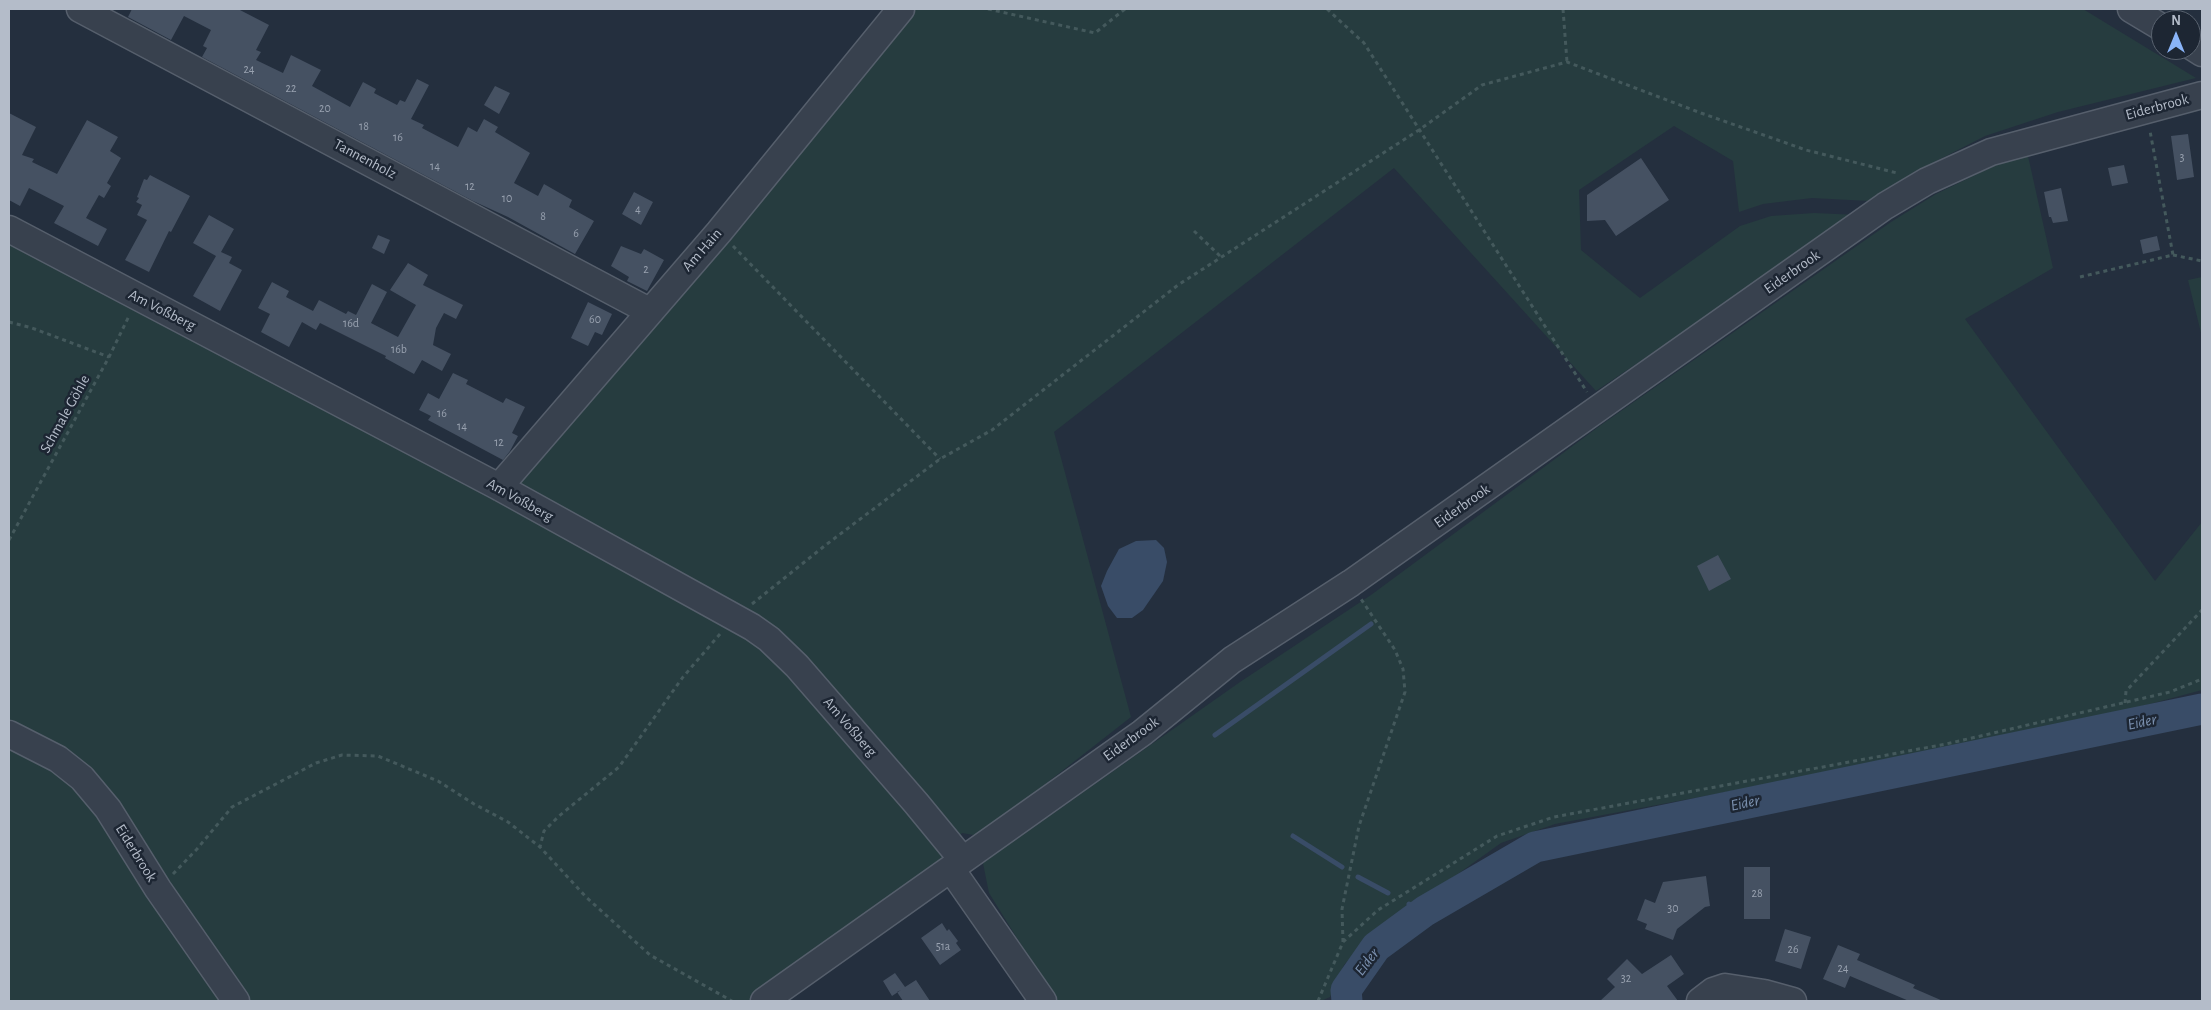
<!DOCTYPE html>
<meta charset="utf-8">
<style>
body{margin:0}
#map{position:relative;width:2211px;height:1010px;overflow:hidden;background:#242f3e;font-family:"Alegreya Sans",sans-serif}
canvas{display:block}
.frame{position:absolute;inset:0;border:10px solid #b4bcc9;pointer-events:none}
.north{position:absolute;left:2151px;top:10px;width:50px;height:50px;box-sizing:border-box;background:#1d2633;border:1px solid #59626f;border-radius:50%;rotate:0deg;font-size:14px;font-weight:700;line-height:20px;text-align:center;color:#b4bcc9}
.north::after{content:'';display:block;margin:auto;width:18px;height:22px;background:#8ab4f8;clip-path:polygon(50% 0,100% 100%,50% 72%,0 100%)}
</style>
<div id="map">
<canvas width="2211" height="1010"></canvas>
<div class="frame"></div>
<div class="north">N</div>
</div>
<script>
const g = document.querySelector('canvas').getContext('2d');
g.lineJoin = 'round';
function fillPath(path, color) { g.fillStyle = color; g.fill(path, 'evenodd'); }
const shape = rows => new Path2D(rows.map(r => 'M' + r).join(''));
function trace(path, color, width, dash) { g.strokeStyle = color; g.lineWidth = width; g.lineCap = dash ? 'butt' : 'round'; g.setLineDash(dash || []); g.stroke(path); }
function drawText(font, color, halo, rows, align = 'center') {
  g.font = font + ' "Alegreya Sans",sans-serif'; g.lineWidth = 5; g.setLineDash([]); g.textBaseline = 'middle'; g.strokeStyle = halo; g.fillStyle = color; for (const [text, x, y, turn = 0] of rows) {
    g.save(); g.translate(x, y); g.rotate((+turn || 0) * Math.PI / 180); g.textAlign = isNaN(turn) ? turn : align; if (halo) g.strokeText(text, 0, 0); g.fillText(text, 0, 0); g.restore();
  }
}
fillPath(shape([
 [912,9,2083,9,2196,78,2058,112,1985,136,1919,170,1869,201,1812,198,1763,204,1739,212,1733,161,1674,126,1579,190,1581,250,1640,298,1740,226,1771,216,1814,213,1858,215,1596,391,1394,168,1054,432,1131,717,979,836,962,833,946,849,942,863,751,1001,9,1001,9,240,499,496],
 [2028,156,2053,268,1965,319,2155,581,2202,522,2202,690,2135,708,1823,774,1555,824,1501,843,1370,937,1344,965,1330,997,1321,1001,1056,1001,989,893,983,863,1240,682,1371,595,1601,425,1891,222,1936,194,1996,165],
 [2202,277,2202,337,2188,280]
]), '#263c3f');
fillPath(shape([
 [1156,540,1164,548,1167,562,1163,581,1143,610,1132,618,1117,618,1108,606,1101,586,1107,571,1119,549,1136,541]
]), '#394c67');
trace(shape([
 [1215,735,1371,624],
 [1293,836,1342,867],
 [1358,877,1388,893],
 [1409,904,1425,911]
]), '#394c67', 5);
trace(shape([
 [1347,1001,1346,990,1376,947,1425,911,1535,847,2202,709]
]), '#394c67', 31);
fillPath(shape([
 [132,9,238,9,269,25,256,50,261,52,256,60,283,73,291,55,321,70,312,86,350,107,363,82,376,89,374,93,397,105,400,100,405,102,417,79,429,85,411,119,424,125,422,128,458,147,468,127,477,132,484,119,498,127,495,132,530,153,514,183,538,196,544,184,572,200,569,207,594,221,575,254,508,217,473,201,202,57,207,48,203,46,211,30,184,16,171,40,128,17],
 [495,86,510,93,499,114,484,105],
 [9,113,36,127,22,155,34,159,32,162,57,174,87,120,118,137,110,151,121,158,107,183,111,186,104,198,99,195,86,218,107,229,98,246,54,223,64,206,29,188,20,206,9,200],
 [2188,134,2194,177,2177,180,2171,136],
 [1641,158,1669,200,1616,236,1605,220,1587,221,1587,195],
 [2124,165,2128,183,2112,186,2108,168],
 [150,175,190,196,171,232,169,231,149,272,125,260,147,220,137,215,142,205,136,202,139,198,137,197,144,179,147,180],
 [2061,188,2068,221,2053,223,2051,217,2049,217,2044,192],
 [634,192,653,202,641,225,622,214],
 [209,215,234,229,221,252,232,257,229,263,242,270,220,311,193,296,216,256,193,243],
 [378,235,390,240,384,254,372,248],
 [2157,236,2160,250,2143,254,2140,240],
 [621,246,641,254,644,249,664,260,647,291,627,281,629,277,611,266],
 [408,263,428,275,423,285,463,305,456,319,444,313,436,328,433,345,451,354,442,371,422,360,414,374,385,358,386,356,320,323,316,330,302,322,289,347,261,332,270,314,258,308,272,282,289,291,286,297,313,311,319,300,346,314,348,311,356,315,372,284,387,292,371,323,398,337,416,305,390,290],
 [588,302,612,314,602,335,595,332,588,346,571,338],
 [453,373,468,380,466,384,503,403,506,398,525,407,512,433,518,436,510,451,503,460,428,420,431,416,419,410,428,393,439,399],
 [1718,555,1731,579,1709,591,1697,566],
 [1744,867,1770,867,1770,919,1744,919],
 [1706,876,1710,906,1705,907,1677,929,1673,940,1645,929,1647,924,1637,920,1645,899,1655,903,1663,882],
 [942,923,947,931,949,929,958,941,956,943,961,950,940,965,921,938],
 [1785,929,1811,937,1801,969,1775,961],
 [1838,945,1860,954,1857,960,1915,985,1913,988,1943,1001,1909,1001,1850,976,1845,988,1823,979],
 [1671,955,1684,974,1667,986,1678,1001,1600,1001,1615,987,1607,979,1627,959,1642,974],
 [895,973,905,987,916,980,930,1001,903,1001,897,992,901,990,892,996,883,981]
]), '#455162');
const minor = shape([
 [80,9,649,311],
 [2131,9,2161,27],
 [2191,46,2202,53],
 [9,229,499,487,752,627,769,639,797,666,916,803,962,859],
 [499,487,719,232,901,9],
 [9,734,58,759,82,778,108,809,158,889,236,1001],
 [951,869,1043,1001],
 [764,1001,1142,733,1232,660,1351,583,1885,206,1927,181,1991,152,2202,95],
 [1700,1001,1713,991,1725,987,1764,993,1793,1001]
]);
trace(minor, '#565f6c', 29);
trace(shape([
 [988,9,1095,33,1125,9],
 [1327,9,1364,43,1587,392],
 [1563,9,1567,62],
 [1194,231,1221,257],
 [733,246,940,459],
 [2173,255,2202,261],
 [2080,277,2173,255,2150,131],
 [9,322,32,328,109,357],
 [9,540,109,357,129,316],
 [752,604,827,544,940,459,992,430,1178,285,1419,130,1482,85,1567,62,1701,113,1806,150,1897,173],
 [720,634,683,677,619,767,559,816,544,831,540,847,586,897,650,955,732,1001],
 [2125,703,2126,691,2202,610],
 [173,874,197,849,232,807,316,763,342,755,378,756,438,781,474,804,508,822,540,847],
 [1343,942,1342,909,1359,826,1405,692,1403,669,1395,650,1361,599],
 [1318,1001,1343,942,1378,910,1497,836,1554,817,1946,744,2170,692,2202,679]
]), '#44595c', 3, [4, 4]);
trace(minor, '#38414e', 26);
drawText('12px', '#98a1af', null, [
 ["24",249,69],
 ["22",291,88],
 ["20",325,108],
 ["18",364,126],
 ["16",398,137],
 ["3",2182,157],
 ["14",435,166],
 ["12",470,186],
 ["10",507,198],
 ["4",638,209],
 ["8",543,216],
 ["6",576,233],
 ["2",646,269],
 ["60",595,319],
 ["16d",351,323],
 ["16b",399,349],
 ["16",442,413],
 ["14",462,426],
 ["12",499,442],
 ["28",1757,893],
 ["30",1673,908],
 ["51a",943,946],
 ["26",1793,949],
 ["24",1843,968],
 ["32",1626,978]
]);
drawText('15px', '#b4bcc9', '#1d2633', [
 ["Eiderbrook",2157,107,-15],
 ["Tannenholz",365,159,28],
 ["Am Hain",702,250,-49],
 ["Eiderbrook",1792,272,-35],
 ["Am Voßberg",162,310,27],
 ["Schmale Göhle",65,414,-61],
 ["Am Voßberg",520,500,29],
 ["Eiderbrook",1462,506,-35],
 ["Am Voßberg",850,727,49],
 ["Eiderbrook",1131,739,-36],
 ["Eiderbrook",136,853,58]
]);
drawText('italic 16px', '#7c92b1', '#1d2633', [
 ["Eider",2142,722,-12],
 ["Eider",1745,803,-12],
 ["Eider",1367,962,-53]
]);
</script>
